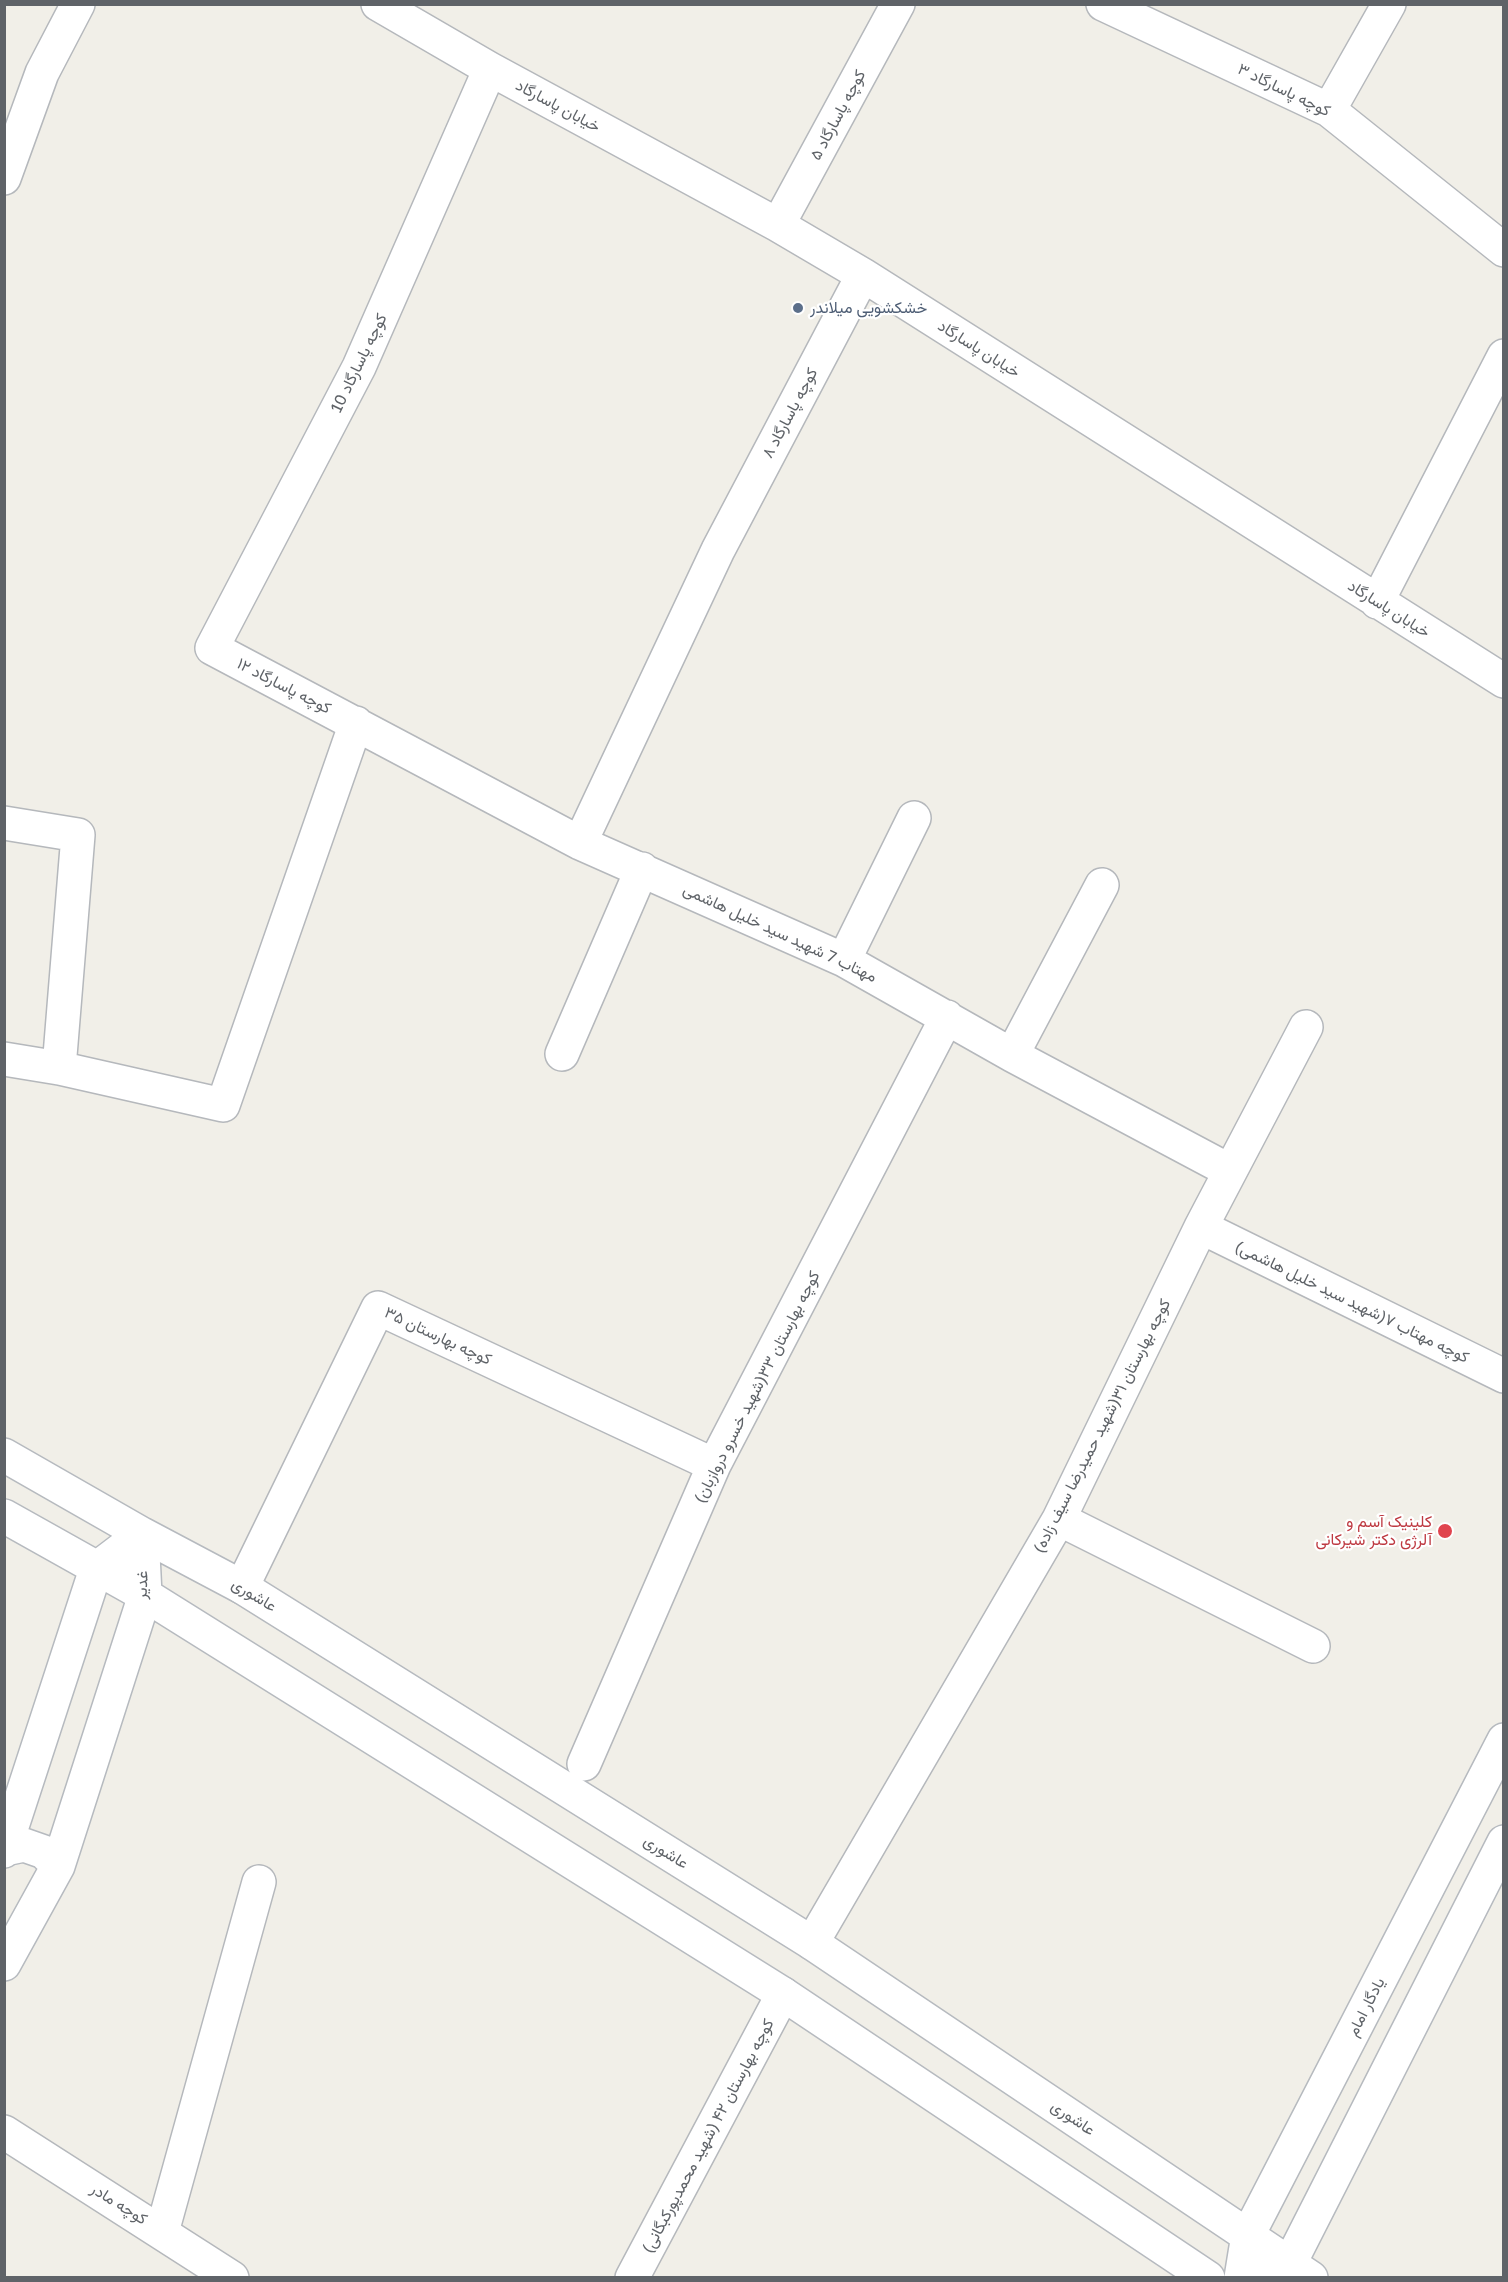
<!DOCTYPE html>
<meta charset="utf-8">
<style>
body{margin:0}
#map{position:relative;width:1508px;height:2282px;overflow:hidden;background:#f1efe8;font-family:"Golos Text",sans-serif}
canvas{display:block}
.frame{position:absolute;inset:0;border:6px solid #5f6368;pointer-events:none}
</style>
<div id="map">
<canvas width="1508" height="2282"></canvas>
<div class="frame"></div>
</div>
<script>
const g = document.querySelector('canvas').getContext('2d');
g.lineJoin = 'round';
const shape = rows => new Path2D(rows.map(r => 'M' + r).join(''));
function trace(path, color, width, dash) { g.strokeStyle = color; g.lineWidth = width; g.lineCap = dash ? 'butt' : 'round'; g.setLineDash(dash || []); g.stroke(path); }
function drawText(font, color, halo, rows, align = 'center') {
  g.font = font + ' "Golos Text",Vazirmatn,sans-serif'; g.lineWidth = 4.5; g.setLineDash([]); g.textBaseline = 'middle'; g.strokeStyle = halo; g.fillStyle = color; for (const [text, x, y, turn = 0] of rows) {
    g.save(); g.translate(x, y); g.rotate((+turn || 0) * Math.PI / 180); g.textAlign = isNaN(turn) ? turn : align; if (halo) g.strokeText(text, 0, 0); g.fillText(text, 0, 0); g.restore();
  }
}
const street = shape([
 [378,4,490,69,778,225,863,275,1504,681],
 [1103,4,1329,110,1504,250],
 [490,69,359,367,212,648,580,843,844,960,1012,1055,1230,1171],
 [1329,110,1389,4],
 [4,178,42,73,78,4],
 [778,225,898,4],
 [1377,602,1504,356],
 [4,823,78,835,59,1068],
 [580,843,718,550,863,275],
 [844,960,914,818],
 [562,1054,642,869],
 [1012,1055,1102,885],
 [4,1059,59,1068,223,1105,356,723],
 [1201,1227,1504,1376],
 [1059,1519,1313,1646],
 [242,1587,378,1308,714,1465],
 [584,1764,714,1465,947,1017],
 [812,1943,1059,1519,1201,1227,1306,1027],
 [4,2132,232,2278],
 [162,2232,259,1882],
 [632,2278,783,1994]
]);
const secondary = shape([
 [4,1455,142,1534,242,1587,812,1943,1311,2278],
 [4,1516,145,1595,783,1994,1208,2278],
 [5,1849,24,1845,44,1852,58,1866],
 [4,1851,96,1569,142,1534],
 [4,1964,58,1866,145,1595,142,1534],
 [1241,2278,1248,2235,1504,1740],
 [1267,2278,1290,2263,1504,1842]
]);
trace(street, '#b5b8bc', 36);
trace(secondary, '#b6babf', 36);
trace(street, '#fff', 33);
trace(secondary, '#fff', 33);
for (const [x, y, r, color] of [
 [798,308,6,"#5c6f8a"],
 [1445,1531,8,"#e0444e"]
]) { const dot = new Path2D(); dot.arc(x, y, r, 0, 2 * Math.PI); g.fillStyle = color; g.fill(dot); trace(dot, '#fff', 2); }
drawText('16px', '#5f6368', '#fff', [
 ["کوچه پاسارگاد ۳",1284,90,26],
 ["خیابان پاسارگاد",558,106,28],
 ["کوچه پاسارگاد ۵",838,115,-62],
 ["خیابان پاسارگاد",979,349,32],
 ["کوچه پاسارگاد 10",359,363,-64],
 ["کوچه پاسارگاد ۸",790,413,-62],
 ["خیابان پاسارگاد",1389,609,32],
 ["کوچه پاسارگاد ۱۲",284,686,27],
 ["مهتاب 7 شهید سید خلیل هاشمی",780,933,25],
 ["کوچه مهتاب ۷(شهید سید خلیل هاشمی)",1352,1302,26],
 ["کوچه بهارستان ۳۵",438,1336,25],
 ["کوچه بهارستان ۳۳(شهید خسرو دروازبان)",757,1387,-63],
 ["کوچه بهارستان ۳۱(شهید حمیدرضا سیف زاده)",1102,1426,-63],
 ["غدیر",142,1585,-87],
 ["عاشوری",254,1595,31],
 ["عاشوری",666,1852,32],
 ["یادگار امام",1366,2007,-63],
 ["عاشوری",1073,2118,34],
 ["کوچه بهارستان ۴۲ (شهید محمدپورکبگانی)",708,2136,-62],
 ["کوچه مادر",119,2204,32]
]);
drawText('16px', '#4e5e75', '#fff', [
 ["خشکشویی میلاندر",810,308]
], 'left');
drawText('16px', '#be3a42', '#fff', [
 ["کلینیک آسم و",1432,1522],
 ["آلرژی دکتر شیرکانی",1432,1540]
], 'right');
</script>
